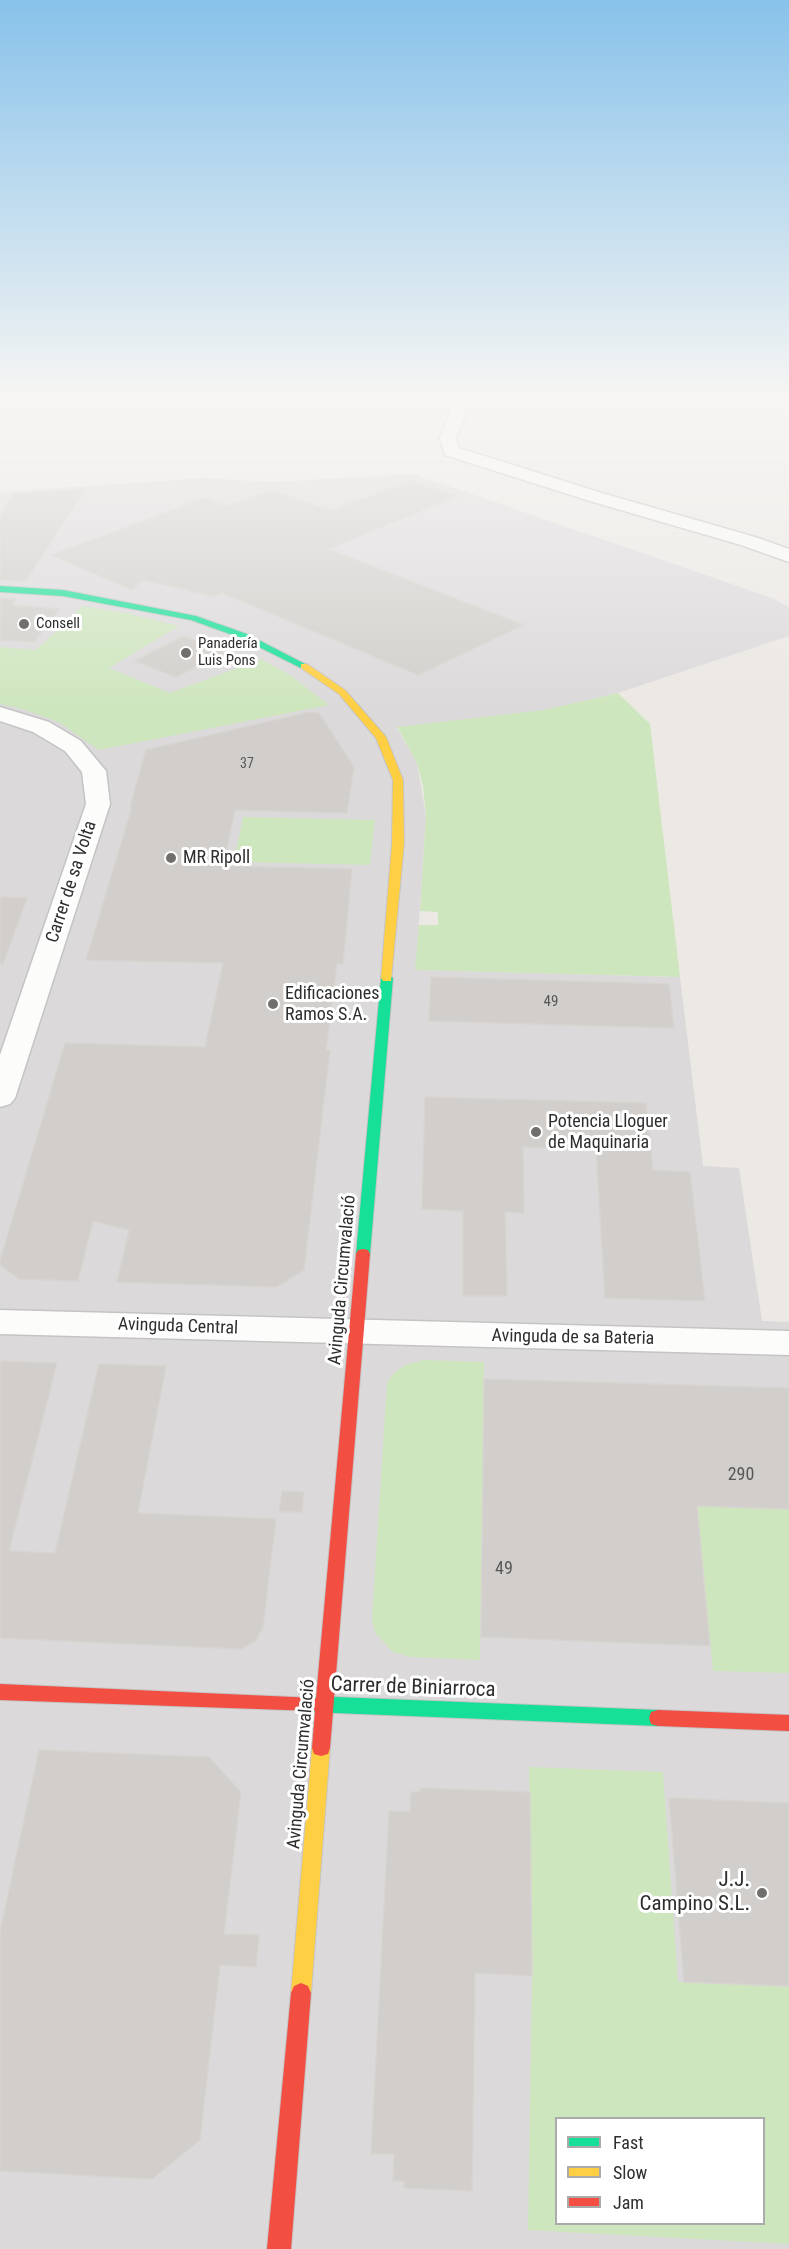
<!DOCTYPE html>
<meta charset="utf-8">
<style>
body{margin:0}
#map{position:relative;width:789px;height:2249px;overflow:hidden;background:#ece8e4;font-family:"Roboto Condensed",sans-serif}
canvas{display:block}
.legend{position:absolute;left:555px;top:2117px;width:210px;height:108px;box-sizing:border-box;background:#fff;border:2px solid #ababab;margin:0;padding:8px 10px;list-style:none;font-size:18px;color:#2e2e2e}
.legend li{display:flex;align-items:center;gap:12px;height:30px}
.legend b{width:30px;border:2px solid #ababab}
</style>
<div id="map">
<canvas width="789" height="2249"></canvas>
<ul class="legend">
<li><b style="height:8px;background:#16e098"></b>Fast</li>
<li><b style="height:8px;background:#ffcf43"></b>Slow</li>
<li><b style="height:8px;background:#f24e42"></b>Jam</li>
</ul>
</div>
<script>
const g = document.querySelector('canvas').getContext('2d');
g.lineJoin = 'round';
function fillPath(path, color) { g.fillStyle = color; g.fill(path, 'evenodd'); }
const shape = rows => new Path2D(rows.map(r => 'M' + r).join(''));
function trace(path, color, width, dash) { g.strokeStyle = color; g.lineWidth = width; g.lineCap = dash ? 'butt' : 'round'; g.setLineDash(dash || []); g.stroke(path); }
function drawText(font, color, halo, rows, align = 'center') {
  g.font = font + ' "Roboto Condensed",sans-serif'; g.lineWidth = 6; g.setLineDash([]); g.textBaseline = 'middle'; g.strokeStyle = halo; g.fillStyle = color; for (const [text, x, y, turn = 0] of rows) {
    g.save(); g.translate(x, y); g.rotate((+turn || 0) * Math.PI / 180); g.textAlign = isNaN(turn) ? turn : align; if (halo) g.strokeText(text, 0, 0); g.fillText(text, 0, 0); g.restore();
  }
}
fillPath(shape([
 [414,474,772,598,789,607,789,636,618,693,545,710,397,728,417,763,426,816,416,970,680,977,703,1166,739,1168,762,1321,789,1322,789,2249,0,2249,0,492,205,478,274,482],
 [556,2118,764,2118,764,2224,556,2224]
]), '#dcd9db');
fillPath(shape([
 [83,606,126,613,179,626,109,668,170,693,261,659,290,675,329,705,99,750,60,723,26,710,0,704,0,647,36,650],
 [618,693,650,724,680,977,415,970,419,925,438,925,438,912,420,911,426,816,423,786,417,763,397,727,544,710],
 [243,817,375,820,370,865,234,862],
 [423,1360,484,1362,480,1660,411,1657,393,1652,375,1633,372,1619,387,1383,394,1373,405,1365],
 [697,1506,789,1509,789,1673,713,1671],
 [529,1767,663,1772,678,1982,789,1987,789,2244,528,2230,532,1976],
 [556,2118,764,2118,764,2224,556,2224]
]), '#cee6be');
const building = shape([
 [410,480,457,496,328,549,524,625,418,675,222,593,213,596,143,580,132,590,51,555,205,498,227,506,272,490,331,511,410,480],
 [85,489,26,581,0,580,0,515,14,494,85,489],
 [0,598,16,599,13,605,60,609,34,642,0,640,0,598],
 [183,636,225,652,176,677,134,661,183,636],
 [310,712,319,713,354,767,347,813,235,810,223,866,352,869,343,964,337,964,326,1050,330,1050,304,1270,277,1287,117,1282,129,1230,93,1221,78,1281,19,1279,0,1265,0,1261,65,1043,205,1047,223,963,86,960,132,807,130,807,146,750,310,712],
 [0,897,27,898,3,964,0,964,0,897],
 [431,977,669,984,674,1028,429,1021,431,977],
 [425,1097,646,1103,653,1170,690,1172,705,1301,605,1298,596,1149,523,1147,524,1213,505,1212,507,1296,463,1296,463,1211,422,1209,425,1097],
 [0,1361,57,1363,9,1551,55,1553,99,1364,166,1366,138,1513,276,1519,263,1627,256,1640,241,1649,0,1638,0,1361],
 [484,1379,789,1388,789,1509,697,1506,710,1646,481,1637,484,1379],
 [282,1491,304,1492,302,1512,279,1512,282,1491],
 [39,1750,209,1757,241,1792,224,1934,259,1935,256,1967,220,1965,200,2140,152,2179,0,2171,0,1932,39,1750],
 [420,1788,530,1792,532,1976,475,1973,472,2191,404,2188,404,2181,393,2181,394,2154,371,2154,389,1811,410,1812,411,1792,420,1792,420,1788],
 [669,1798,789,1803,789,1986,684,1982,669,1798]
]);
fillPath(building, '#d1cecb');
trace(building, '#d7d4d0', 1.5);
const street = shape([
 [433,394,450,394,467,410,456,439,459,448,602,493,755,537,789,549,789,562,741,545,590,501,445,455,440,439,450,411,433,394],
 [0,707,49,722,81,741,106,771,110,804,15,1098,10,1104,0,1107,0,1055,86,804,82,772,65,751,33,732,0,721,0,707],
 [0,1310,789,1331,789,1355,0,1334,0,1310]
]);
const fast = shape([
 [0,586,63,590,196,616,247,634,309,666,301,668,241,638,191,620,63,596,0,592,0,586],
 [387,974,393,978,370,1254,368,1258,363,1259,358,1258,356,1254,381,978,387,974],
 [311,1696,658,1710,665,1712,667,1718,665,1724,658,1726,311,1712,304,1710,302,1704,304,1698,311,1696]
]);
const slow = shape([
 [301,664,307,664,345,690,386,737,403,780,404,843,391,981,383,981,381,978,392,843,393,780,376,738,339,694,301,668,301,664],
 [321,1740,328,1742,330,1748,311,1993,308,2000,301,2003,294,2000,291,1993,312,1748,314,1742,321,1740]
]);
const jam = shape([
 [363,1249,368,1250,370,1254,330,1748,328,1754,321,1756,314,1754,312,1748,315,1711,0,1700,0,1684,316,1698,356,1254,358,1250,363,1249],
 [658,1710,789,1715,789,1731,658,1726,651,1724,649,1718,651,1712,658,1710],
 [301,1983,308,1986,311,1993,291,2249,267,2249,291,1993,294,1986,301,1983]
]);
trace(street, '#c5c4c5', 3);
trace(fast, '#c5c4c5', 2);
trace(slow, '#c5c4c5', 2);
trace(jam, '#c5c4c5', 2);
fillPath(street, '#fcfcfb');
fillPath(fast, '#16e098');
fillPath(slow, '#ffcf43');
fillPath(jam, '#f24e42');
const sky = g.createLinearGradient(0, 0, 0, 708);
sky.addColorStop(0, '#88c2ea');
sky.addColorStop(0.56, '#f6f5f3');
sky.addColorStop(1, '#f6f5f300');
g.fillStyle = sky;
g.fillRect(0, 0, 789, 708);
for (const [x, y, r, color] of [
 [24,624,6,"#706f6e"],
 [186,653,6,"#706f6e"],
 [171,858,6,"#706f6e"],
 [273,1004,6,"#706f6e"],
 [536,1132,6,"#706f6e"],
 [762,1893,6,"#706f6e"]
]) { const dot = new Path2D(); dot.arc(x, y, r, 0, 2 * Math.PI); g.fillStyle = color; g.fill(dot); trace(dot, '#fff', 2); }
drawText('14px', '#585857', null, [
 ["37",247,764]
]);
drawText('15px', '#2e2e2e', '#fff', [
 ["Consell",36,624],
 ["Panadería",198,644],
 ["Luis Pons",198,661]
], 'left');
drawText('15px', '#585857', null, [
 ["49",551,1002]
]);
drawText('18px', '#2e2e2e', '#fff', [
 ["MR Ripoll",183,858],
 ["Edificaciones",285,994],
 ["Ramos S.A.",285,1015],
 ["Potencia Lloguer",548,1122],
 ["de Maquinaria",548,1143]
], 'left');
drawText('18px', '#2e2e2e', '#fff', [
 ["Carrer de sa Volta",72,882,-72],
 ["Avinguda Circumvalació",343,1280,-85],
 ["Avinguda Central",178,1327,2],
 ["Avinguda de sa Bateria",573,1338,1],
 ["Avinguda Circumvalació",302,1764,-85]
]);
drawText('18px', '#585857', null, [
 ["290",741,1475],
 ["49",504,1569]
]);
drawText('21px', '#2e2e2e', '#fff', [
 ["Carrer de Biniarroca",413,1688,2]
]);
drawText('21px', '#2e2e2e', '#fff', [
 ["J.J.",750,1881],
 ["Campino S.L.",750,1905]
], 'right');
</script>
